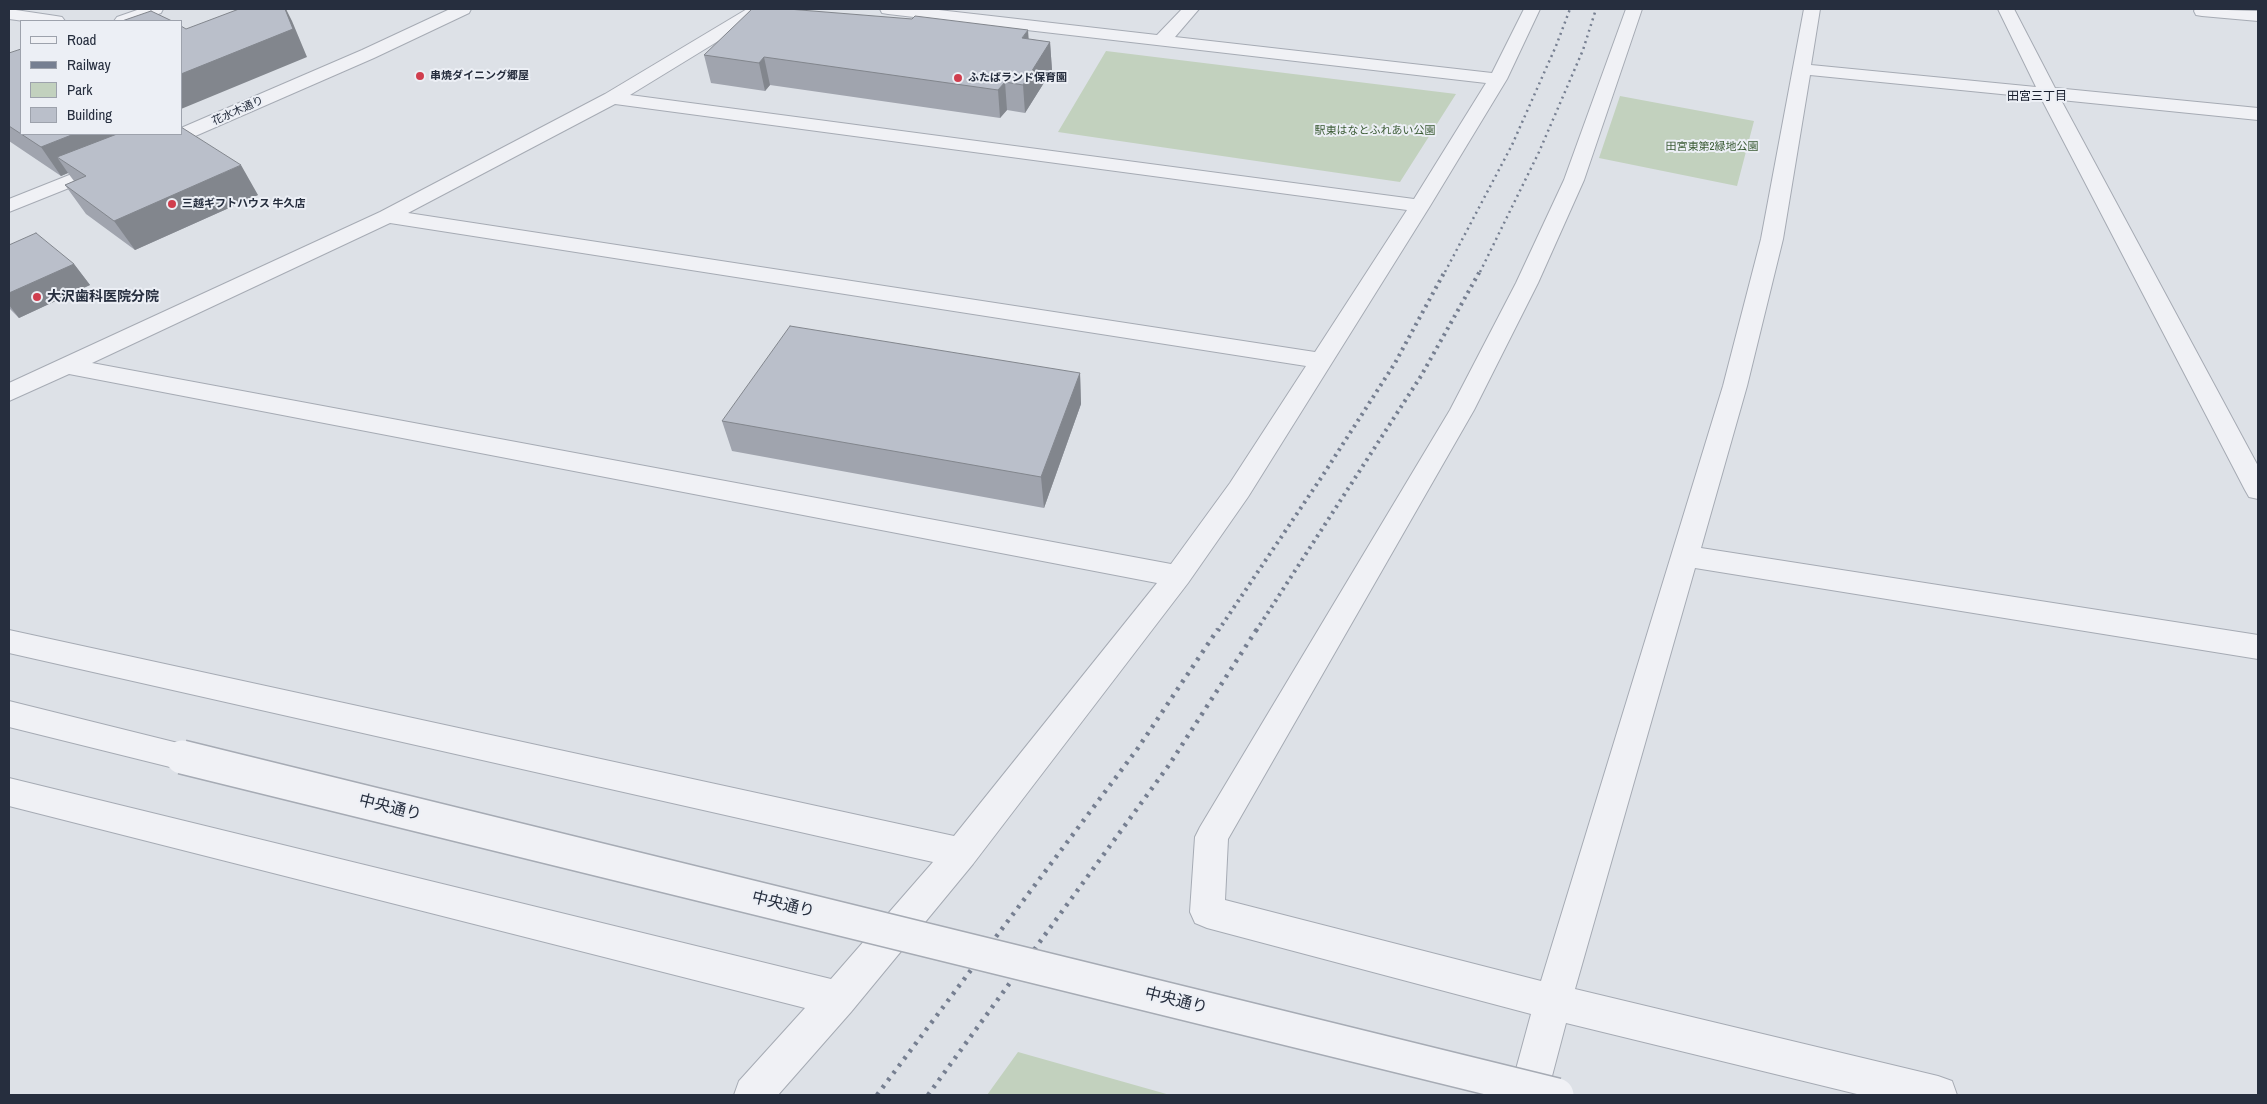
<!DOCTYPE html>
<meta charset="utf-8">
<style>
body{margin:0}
#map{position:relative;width:2267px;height:1104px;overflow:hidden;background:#dde1e7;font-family:"Archivo Narrow",sans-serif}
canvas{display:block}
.frame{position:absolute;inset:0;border:10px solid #262e3e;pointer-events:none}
.legend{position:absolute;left:20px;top:20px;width:162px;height:115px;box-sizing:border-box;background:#eceff5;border:1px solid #9da2ac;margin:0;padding:6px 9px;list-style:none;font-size:15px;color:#262e3e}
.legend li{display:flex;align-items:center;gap:10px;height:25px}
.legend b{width:25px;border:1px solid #9da2ac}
</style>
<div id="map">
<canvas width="2267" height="1104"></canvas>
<div class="frame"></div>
<ul class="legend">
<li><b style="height:6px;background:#f0f1f5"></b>Road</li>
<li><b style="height:6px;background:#767f91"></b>Railway</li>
<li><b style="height:14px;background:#c2d1be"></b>Park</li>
<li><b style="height:14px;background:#babfca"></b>Building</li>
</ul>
</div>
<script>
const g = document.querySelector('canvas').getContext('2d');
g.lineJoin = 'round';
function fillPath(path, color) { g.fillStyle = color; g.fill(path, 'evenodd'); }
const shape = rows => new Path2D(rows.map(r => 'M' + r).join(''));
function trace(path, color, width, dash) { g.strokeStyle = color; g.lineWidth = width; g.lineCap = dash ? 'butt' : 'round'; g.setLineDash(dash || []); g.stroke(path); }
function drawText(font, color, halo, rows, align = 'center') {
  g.font = font + ' "Archivo Narrow","Noto Sans JP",sans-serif'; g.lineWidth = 4; g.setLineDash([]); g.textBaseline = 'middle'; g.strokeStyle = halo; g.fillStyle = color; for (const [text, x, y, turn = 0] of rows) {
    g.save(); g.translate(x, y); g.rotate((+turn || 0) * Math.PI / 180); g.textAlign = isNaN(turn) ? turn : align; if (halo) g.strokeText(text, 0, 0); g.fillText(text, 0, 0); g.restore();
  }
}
fillPath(shape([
 [1106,51,1456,94,1400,182,1058,132],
 [1620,96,1754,121,1737,186,1599,158],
 [1018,1052,1170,1095,987,1095]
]), '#c2d1be');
const minor = shape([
 [9,9,56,16,62,17,65,21,24,21,9,19,9,9],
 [140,9,163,9,161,13,138,21,114,21,117,17,140,9],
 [450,9,471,9,469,13,374,58,161,151,154,153,147,151,144,147,147,143,168,134,181,134,181,128,362,50,450,9],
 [747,9,766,9,764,13,630,95,1414,199,1486,83,888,14,882,13,880,9,930,9,1157,35,1182,9,1199,9,1175,37,1492,73,1524,9,1540,9,1507,79,1430,206,1248,497,1188,583,973,864,851,1012,778,1095,734,1095,739,1081,805,1008,9,806,9,778,831,979,933,862,9,653,9,630,954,836,1157,583,69,374,9,401,9,383,380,212,605,94,747,9],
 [615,104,1407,210,1315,352,408,213,615,104],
 [390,223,1306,366,1230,483,1171,564,92,363,390,223],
 [1626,9,1642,9,1584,180,1538,283,1474,410,1228,839,1225,900,1541,981,1723,386,1761,239,1804,9,1820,9,1811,65,2036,87,1998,9,2014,9,2055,88,2258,108,2258,120,2061,100,2258,466,2258,499,2249,497,2245,490,2041,98,1810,75,1783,239,1747,386,1701,548,2258,635,2258,659,1695,568,1575,989,1938,1076,1952,1081,1957,1095,1861,1095,1566,1023,1547,1095,1509,1095,1531,1014,1207,928,1195,923,1190,912,1195,837,1200,827,1450,410,1516,283,1564,180,1626,9],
 [2195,9,2258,11,2258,21,2202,16,2196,15,2194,11,2195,9],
 [107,160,114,162,117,166,114,170,9,212,9,199,107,160],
 [9,701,182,744,193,747,198,757,193,767,182,770,9,727,9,701]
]);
trace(minor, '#a6abb4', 2);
fillPath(minor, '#f0f1f5');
trace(shape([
 [1445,272,1512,145,1556,46,1570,9],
 [1480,272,1539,152,1583,50,1596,9]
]), '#767f91', 2.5, [2, 4]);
trace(shape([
 [1218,631,1323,475,1395,363,1445,271],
 [1256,631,1421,376,1480,271]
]), '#767f91', 4, [2.5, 4.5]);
trace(shape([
 [877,1095,1138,748,1218,629],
 [928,1095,1169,765,1257,629]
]), '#767f91', 4.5, [3, 6]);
const minorBridge = shape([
 [182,757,1557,1095]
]);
trace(minorBridge, '#a6abb4', 36, []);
trace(minorBridge, '#f0f1f5', 33);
fillPath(shape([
 [1029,39,1050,42,1052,70,1025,113,1007,110,1000,118,770,85,765,91,711,83,704,55],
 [9,53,258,195,135,250,86,214,65,185,74,181,68,173,61,176,9,141],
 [9,245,74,264,90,285,19,318,9,308],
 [1080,373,1081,404,1044,508,732,451,722,421]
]), '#a0a4ae');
fillPath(shape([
 [285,9,286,9,292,21,307,57,181,109,181,74],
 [1028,30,1030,57,1022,38],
 [1050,42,1052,70,1025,113,1023,85],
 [764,57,770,85,765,91,759,63],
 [1005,82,1007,110,1000,118,998,90],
 [74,134,164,134,57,157,68,173,61,176,41,147],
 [241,165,258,195,135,250,114,221],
 [74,264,90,285,19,318,9,305,9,293],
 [1080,373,1081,404,1044,508,1041,477]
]), '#82868d');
const building = shape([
 [239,9,285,9,293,29,181,74,181,26,186,29,239,9],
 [752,9,788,9,912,19,915,16,1028,30,1022,38,1050,42,1023,85,1005,82,998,90,764,57,759,63,704,55,752,9],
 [151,11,172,21,122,21,151,11],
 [21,49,21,134,74,134,41,147,9,126,9,53,21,49],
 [181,127,241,165,114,221,65,185,86,176,57,157,117,134,181,134,181,127],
 [36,233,74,264,9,293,9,245,36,233],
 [790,326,1080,373,1041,477,722,421,790,326]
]);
fillPath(building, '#babfca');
trace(building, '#82868d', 1);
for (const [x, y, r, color] of [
 [420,76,5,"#d03e4e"],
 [958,78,5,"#d03e4e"],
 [172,204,5,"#d03e4e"],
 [37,297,5,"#d03e4e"]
]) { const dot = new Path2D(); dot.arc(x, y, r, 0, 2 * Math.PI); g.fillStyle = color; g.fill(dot); trace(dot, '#eceff5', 2); }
drawText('bold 11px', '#262e3e', '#eceff5', [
 ["串焼ダイニング郷屋",430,76],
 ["ふたばランド保育園",968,78],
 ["三越ギフトハウス 牛久店",182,204]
], 'left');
drawText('11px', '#262e3e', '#eceff5', [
 ["花水木通り",238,111,-24]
]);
drawText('11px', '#395a33', '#eceff5', [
 ["駅東はなとふれあい公園",1375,131],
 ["田宮東第2緑地公園",1712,147]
]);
drawText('12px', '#191f2e', '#eceff5', [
 ["田宮三丁目",2037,97]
]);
drawText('bold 14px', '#262e3e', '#eceff5', [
 ["大沢歯科医院分院",47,297]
], 'left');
drawText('16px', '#262e3e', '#eceff5', [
 ["中央通り",390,808,14],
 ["中央通り",783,905,14],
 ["中央通り",1176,1001,14]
]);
</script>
